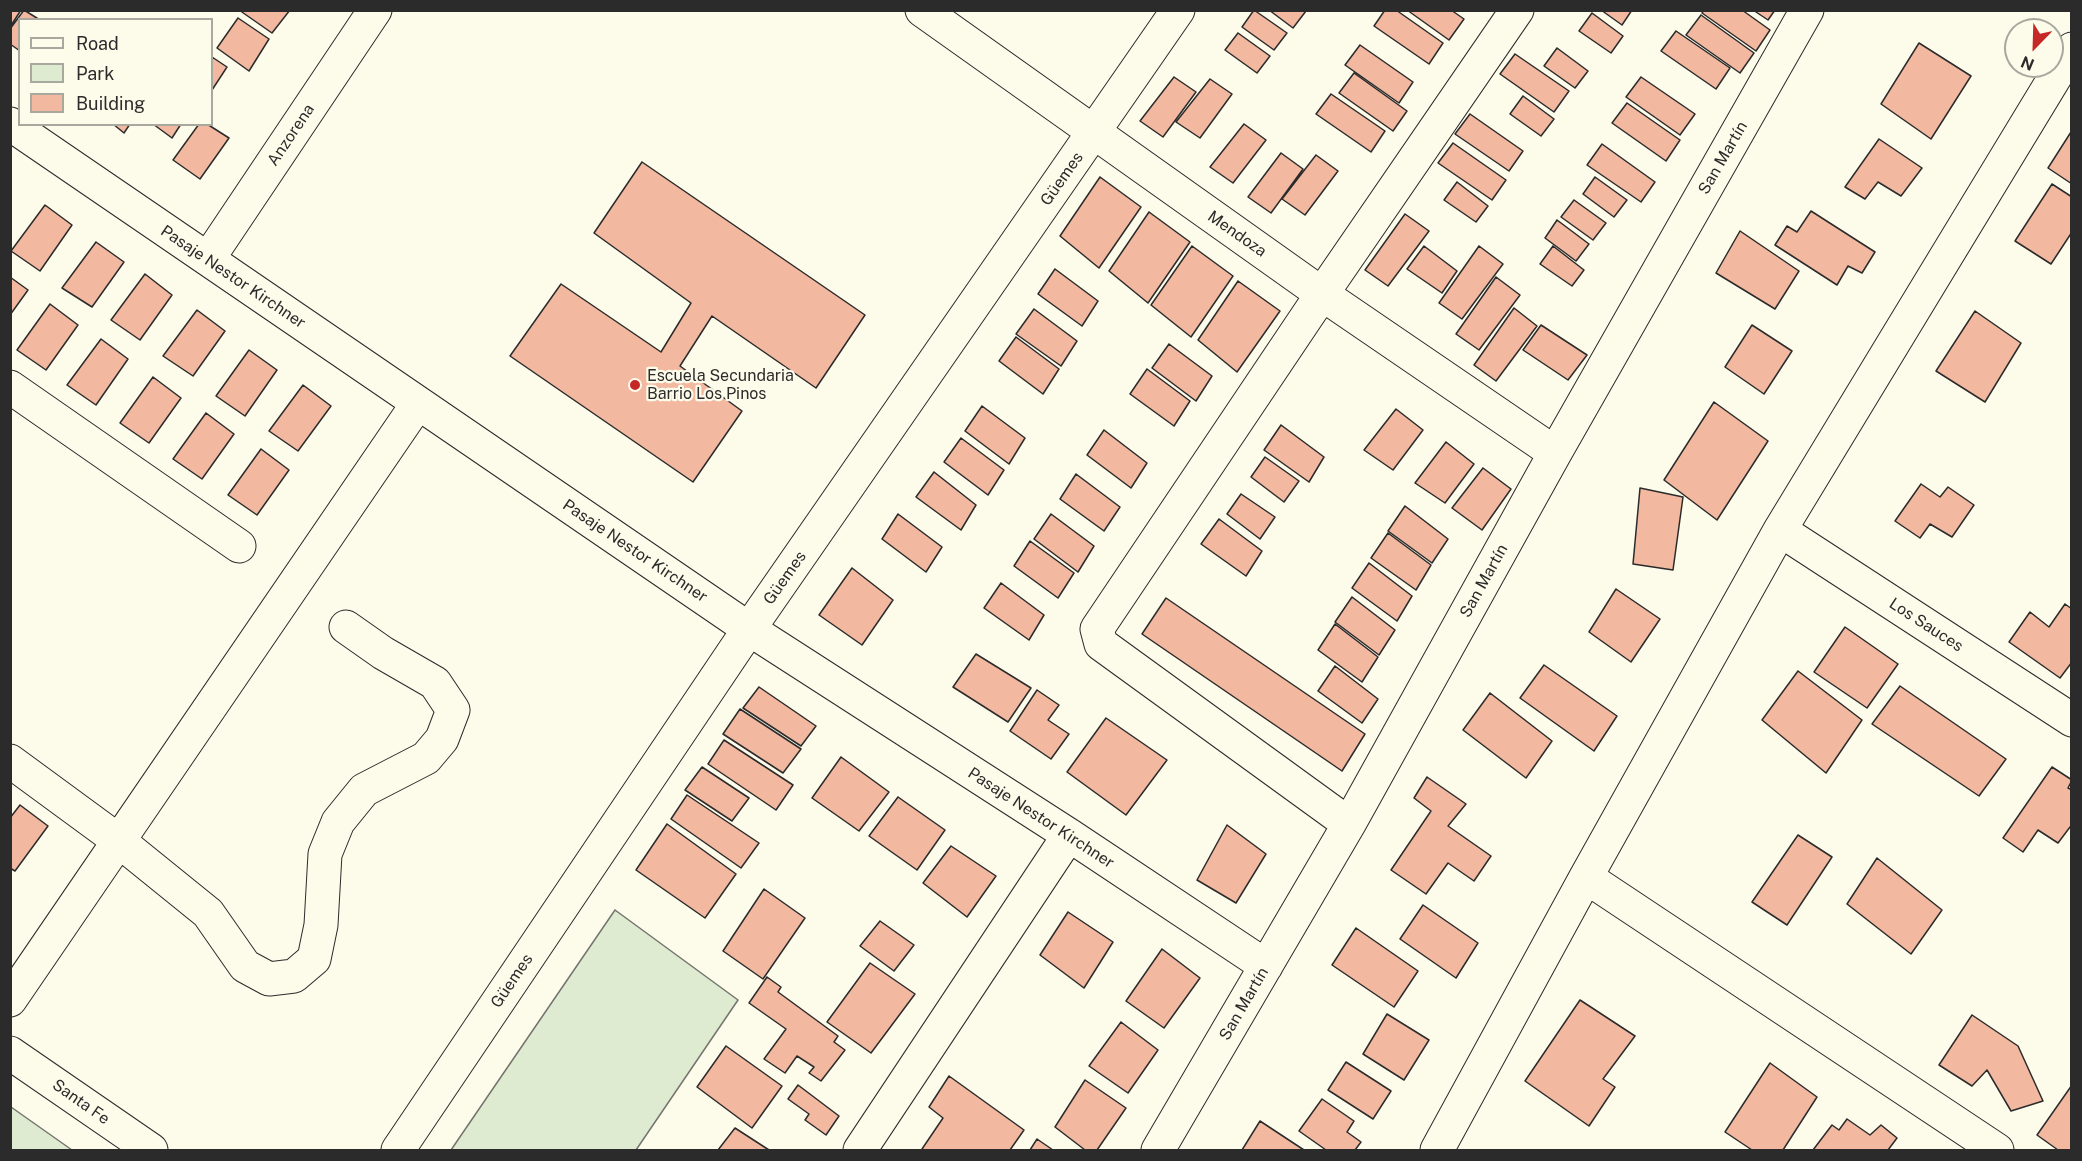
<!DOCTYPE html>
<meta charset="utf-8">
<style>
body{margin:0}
#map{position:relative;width:2082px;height:1161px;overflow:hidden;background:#fdfbea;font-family:"Public Sans",sans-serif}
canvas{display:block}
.frame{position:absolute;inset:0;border:12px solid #2b2b2b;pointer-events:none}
.legend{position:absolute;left:18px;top:18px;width:195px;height:108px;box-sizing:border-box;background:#fdfbea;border:2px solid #a9a89e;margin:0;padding:8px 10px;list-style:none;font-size:18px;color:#2b2b2b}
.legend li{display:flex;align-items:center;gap:12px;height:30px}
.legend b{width:30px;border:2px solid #a9a89e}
.north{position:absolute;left:2004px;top:18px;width:60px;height:60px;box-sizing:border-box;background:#fdfbea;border:2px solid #a9a89e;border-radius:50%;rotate:203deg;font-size:16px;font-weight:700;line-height:24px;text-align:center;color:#2b2b2b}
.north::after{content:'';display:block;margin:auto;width:21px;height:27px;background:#c62828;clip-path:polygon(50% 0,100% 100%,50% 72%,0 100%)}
</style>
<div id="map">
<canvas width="2082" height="1161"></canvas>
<div class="frame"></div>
<ul class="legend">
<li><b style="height:8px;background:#fdfbea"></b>Road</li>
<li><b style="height:16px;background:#deebd1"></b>Park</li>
<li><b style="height:16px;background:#f2b8a0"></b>Building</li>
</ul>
<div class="north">N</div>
</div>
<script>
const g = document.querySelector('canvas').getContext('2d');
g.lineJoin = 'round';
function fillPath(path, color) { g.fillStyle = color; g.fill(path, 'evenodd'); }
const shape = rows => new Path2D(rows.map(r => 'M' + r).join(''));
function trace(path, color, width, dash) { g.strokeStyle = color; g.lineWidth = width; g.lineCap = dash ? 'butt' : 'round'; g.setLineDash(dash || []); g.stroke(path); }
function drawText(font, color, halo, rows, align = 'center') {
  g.font = font + ' "Public Sans",sans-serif'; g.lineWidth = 4.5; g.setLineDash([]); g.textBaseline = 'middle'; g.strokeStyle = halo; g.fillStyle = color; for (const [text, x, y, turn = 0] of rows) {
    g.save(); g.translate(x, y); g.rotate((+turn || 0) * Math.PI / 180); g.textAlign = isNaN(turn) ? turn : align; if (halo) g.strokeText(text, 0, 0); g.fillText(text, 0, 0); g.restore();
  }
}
const green = shape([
 [615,910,738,1000,636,1150,451,1150,615,910],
 [10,1107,11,1107,72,1150,11,1150,10,1107]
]);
fillPath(green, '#deebd1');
trace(green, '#74746e', 1.5);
const building = shape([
 [10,10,21,10,10,27,10,10],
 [24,10,40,20,20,20,20,51,10,44,10,29,24,10],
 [239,10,290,10,272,33,239,10],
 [1254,10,1287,33,1274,50,1242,27,1254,10],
 [1269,10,1305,10,1306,11,1293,28,1269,10],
 [1385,10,1396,10,1443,43,1429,64,1374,26,1385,10],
 [1407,10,1451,10,1464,19,1449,40,1407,10],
 [1601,10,1632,10,1622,25,1601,10],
 [1704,10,1742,10,1770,30,1756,51,1702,13,1704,10],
 [1753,10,1775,10,1768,20,1753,10],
 [1592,13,1623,36,1611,53,1579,31,1592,13],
 [1701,15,1754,53,1740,73,1686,35,1701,15],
 [238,18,269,39,249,71,217,48,238,18],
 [1676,31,1730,68,1716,89,1661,51,1676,31],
 [1238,33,1270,56,1257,73,1225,50,1238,33],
 [1919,43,1971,76,1931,139,1881,104,1919,43],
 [1360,45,1413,82,1399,103,1345,65,1360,45],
 [1557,48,1588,71,1575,88,1544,66,1557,48],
 [1515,54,1569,91,1554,112,1500,74,1515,54],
 [212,57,227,67,212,90,212,57],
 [1354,73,1407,111,1393,131,1339,93,1354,73],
 [1174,77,1196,92,1163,137,1140,121,1174,77],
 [1641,77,1695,114,1680,135,1626,97,1641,77],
 [1210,79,1232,94,1200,138,1176,122,1210,79],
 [1331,94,1385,131,1371,152,1316,114,1331,94],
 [1523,96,1554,119,1541,136,1510,114,1523,96],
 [1627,103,1680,140,1666,161,1612,123,1627,103],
 [1470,114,1523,151,1509,171,1455,134,1470,114],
 [113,124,130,124,124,133,113,124],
 [153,124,181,124,172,138,153,124],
 [199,124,207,124,229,138,200,179,173,160,199,124],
 [1244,124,1266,140,1233,183,1210,167,1244,124],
 [2071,132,2072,132,2072,184,2048,168,2071,132],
 [1879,139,1922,168,1901,196,1878,182,1865,199,1845,187,1879,139],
 [1453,143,1506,180,1492,200,1438,163,1453,143],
 [1602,144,1655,182,1641,202,1587,165,1602,144],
 [1281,153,1303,169,1271,213,1248,197,1281,153],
 [1316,155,1338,171,1305,215,1282,199,1316,155],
 [642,162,865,315,816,388,712,316,680,366,742,411,693,482,510,356,561,284,661,352,691,303,594,233,642,162],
 [1100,177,1141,207,1099,268,1060,236,1100,177],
 [1595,177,1627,200,1614,217,1583,194,1595,177],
 [1457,182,1488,206,1476,222,1444,200,1457,182],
 [2052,184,2072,197,2072,232,2051,264,2015,241,2052,184],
 [1574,200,1606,223,1593,240,1561,217,1574,200],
 [45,205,72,225,40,271,11,251,45,205],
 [1811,211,1875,252,1862,273,1848,266,1837,285,1775,245,1787,226,1797,232,1811,211],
 [1149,212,1190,242,1148,303,1109,271,1149,212],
 [1405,214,1429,231,1388,286,1365,270,1405,214],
 [1557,220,1589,244,1576,261,1545,238,1557,220],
 [1740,231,1799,271,1775,309,1716,273,1740,231],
 [96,242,124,262,92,307,62,288,96,242],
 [1192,246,1233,276,1191,337,1151,305,1192,246],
 [1424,246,1457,271,1442,293,1407,269,1424,246],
 [1479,246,1503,264,1462,319,1439,303,1479,246],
 [1553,246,1584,270,1572,286,1540,264,1553,246],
 [1055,269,1098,301,1082,326,1038,294,1055,269],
 [145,274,172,295,140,340,111,320,145,274],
 [10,277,28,290,10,315,10,277],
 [1496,277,1520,295,1479,350,1456,334,1496,277],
 [1238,281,1280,311,1237,372,1198,340,1238,281],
 [50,304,78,325,46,370,17,350,50,304],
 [1514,308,1537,326,1496,381,1474,365,1514,308],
 [1034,309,1077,341,1061,366,1016,334,1034,309],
 [197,310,225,331,193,376,163,356,197,310],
 [1975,311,2021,343,1985,402,1936,371,1975,311],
 [1541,325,1587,355,1568,380,1523,350,1541,325],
 [1752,325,1792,351,1764,394,1725,367,1752,325],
 [1016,337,1059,369,1043,394,999,361,1016,337],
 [101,339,128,359,96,405,67,385,101,339],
 [1169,344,1212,376,1196,401,1152,368,1169,344],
 [249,350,277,370,245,416,216,396,249,350],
 [1147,369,1190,401,1174,426,1130,394,1147,369],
 [153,377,181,398,149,443,120,423,153,377],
 [303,385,331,406,298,451,269,431,303,385],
 [1714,402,1768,441,1717,520,1664,480,1714,402],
 [982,406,1025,438,1009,464,965,431,982,406],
 [1396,409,1423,430,1393,470,1364,450,1396,409],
 [206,413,234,434,202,479,173,459,206,413],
 [1281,425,1324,457,1309,482,1264,450,1281,425],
 [1104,430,1147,463,1131,488,1087,455,1104,430],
 [961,438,1004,470,988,495,944,462,961,438],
 [1446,442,1474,464,1445,503,1415,483,1446,442],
 [261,449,289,470,257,515,228,495,261,449],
 [1265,457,1299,481,1284,502,1251,477,1265,457],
 [1483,468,1511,489,1482,530,1452,508,1483,468],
 [934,472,976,505,961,530,916,497,934,472],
 [1076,474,1120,507,1104,531,1060,499,1076,474],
 [1921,484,1940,497,1948,487,1974,505,1952,537,1930,524,1920,538,1895,521,1921,484],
 [1640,488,1683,497,1673,570,1633,564,1640,488],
 [1241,494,1275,517,1260,539,1227,514,1241,494],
 [1405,506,1448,539,1432,563,1388,531,1405,506],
 [898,514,942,547,926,572,882,539,898,514],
 [1051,514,1094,546,1078,572,1034,539,1051,514],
 [1219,519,1262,551,1246,576,1201,544,1219,519],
 [1388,533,1431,565,1416,590,1371,558,1388,533],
 [1030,541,1074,573,1058,598,1014,566,1030,541],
 [1369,563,1412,596,1397,621,1352,588,1369,563],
 [852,568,893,600,862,645,819,615,852,568],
 [1001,583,1044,615,1029,640,984,608,1001,583],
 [1616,589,1660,619,1631,662,1589,632,1616,589],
 [1352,597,1395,630,1379,655,1335,622,1352,597],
 [1166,598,1365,734,1342,771,1142,634,1166,598],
 [2065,604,2072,609,2072,662,2060,678,2009,642,2030,612,2049,627,2065,604],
 [1335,624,1378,657,1362,682,1318,650,1335,624],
 [1845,627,1898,664,1867,708,1814,672,1845,627],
 [976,654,1031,688,1008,722,953,687,976,654],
 [1544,665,1617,716,1594,751,1520,698,1544,665],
 [1335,666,1378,699,1362,723,1318,691,1335,666],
 [1798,671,1862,720,1826,773,1762,720,1798,671],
 [1900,686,2006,759,1979,796,1872,724,1900,686],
 [759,687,816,726,801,746,743,708,759,687],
 [1037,690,1059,705,1048,720,1069,734,1051,759,1010,731,1037,690],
 [1490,693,1552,741,1526,778,1463,730,1490,693],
 [740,709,801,749,783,773,723,734,740,709],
 [1106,718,1167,760,1126,815,1067,772,1106,718],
 [724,740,793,785,776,810,708,764,724,740],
 [841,757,889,792,859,831,812,798,841,757],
 [702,767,749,798,732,821,685,790,702,767],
 [2052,767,2072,780,2068,788,2072,790,2072,828,2070,827,2058,843,2038,830,2023,852,2003,838,2052,767],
 [1427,777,1466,804,1448,826,1491,856,1474,881,1448,863,1426,894,1391,870,1431,811,1414,798,1427,777],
 [687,795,759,843,741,868,671,819,687,795],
 [898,797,945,830,917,870,869,836,898,797],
 [20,805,48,826,15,871,10,868,10,818,20,805],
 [667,824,736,874,705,918,636,870,667,824],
 [1227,825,1266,854,1236,903,1197,880,1227,825],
 [1798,835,1832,857,1787,925,1752,902,1798,835],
 [951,846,996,876,967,917,923,883,951,846],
 [1877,858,1942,910,1911,954,1847,904,1877,858],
 [764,889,805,918,763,979,723,951,764,889],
 [1423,905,1478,943,1456,978,1400,939,1423,905],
 [1068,912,1113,942,1084,988,1040,955,1068,912],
 [880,921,914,945,894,971,860,946,880,921],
 [1356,928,1418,971,1394,1007,1332,965,1356,928],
 [1162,949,1200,978,1164,1028,1126,1001,1162,949],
 [870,963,915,994,871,1053,827,1022,870,963],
 [767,977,781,987,778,992,838,1036,834,1042,845,1050,821,1081,809,1073,814,1067,797,1056,785,1073,764,1059,786,1029,749,1003,767,977],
 [1580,1000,1635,1036,1603,1079,1615,1087,1589,1126,1525,1081,1580,1000],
 [1387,1014,1429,1040,1404,1080,1363,1054,1387,1014],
 [1972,1015,2018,1046,2043,1101,2011,1111,1987,1070,1972,1086,1939,1065,1972,1015],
 [1121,1022,1158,1050,1128,1093,1089,1066,1121,1022],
 [726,1046,782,1086,752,1128,697,1087,726,1046],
 [1346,1062,1391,1091,1373,1119,1328,1090,1346,1062],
 [1770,1063,1817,1097,1783,1150,1752,1150,1725,1132,1770,1063],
 [949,1076,1024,1130,1010,1150,924,1150,922,1149,943,1118,929,1107,949,1076],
 [1085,1080,1126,1108,1097,1150,1085,1150,1055,1127,1085,1080],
 [798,1085,839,1116,826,1135,805,1120,809,1114,788,1099,798,1085],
 [2072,1085,2072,1150,2058,1150,2037,1135,2072,1085],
 [1322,1099,1354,1121,1347,1132,1361,1142,1355,1150,1326,1150,1299,1131,1322,1099],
 [1847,1119,1870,1135,1881,1125,1897,1138,1888,1150,1813,1150,1832,1125,1839,1130,1847,1119],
 [1260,1121,1304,1150,1242,1150,1260,1121],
 [735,1128,769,1150,718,1150,735,1128],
 [1037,1139,1053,1150,1030,1150,1037,1139]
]);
fillPath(building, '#f2b8a0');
trace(building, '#2b2b2b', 1.5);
const minor = shape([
 [922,10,1322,294,1555,453],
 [10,124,749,629,1069,835,1266,966],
 [208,259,375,10],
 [10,387,239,546],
 [1780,530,2072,720],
 [10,761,119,841,208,913,245,966,269,979,294,976,314,959,321,925,325,854,338,822,364,790,426,758,442,739,453,710,435,683,383,653,346,627],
 [1349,824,1101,644,1097,629,1322,294,1517,10],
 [1586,877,1997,1150],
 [10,1000,418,403],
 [10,1053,151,1150],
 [398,1150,749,629,1178,10],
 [860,1150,1069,835],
 [1158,1150,1349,824,1555,453,1807,10],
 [1437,1150,1586,877,1780,530,2072,49]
]);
trace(minor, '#2b2b2b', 35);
trace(minor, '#fdfbea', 33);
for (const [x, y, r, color] of [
 [635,385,6,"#c62828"]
]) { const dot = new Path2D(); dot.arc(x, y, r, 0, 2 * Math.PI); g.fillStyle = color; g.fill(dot); trace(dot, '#fdfbea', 2); }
drawText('16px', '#2b2b2b', '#fdfbea', [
 ["Anzorena",291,135,-56],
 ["San Martín",1723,158,-60],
 ["Güemes",1062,179,-55],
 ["Mendoza",1237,234,35],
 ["Pasaje Nestor Kirchner",233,277,34],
 ["Pasaje Nestor Kirchner",635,551,34],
 ["Güemes",785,578,-55],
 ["San Martín",1484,581,-61],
 ["Los Sauces",1926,625,33],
 ["Pasaje Nestor Kirchner",1041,818,33],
 ["Güemes",512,981,-56],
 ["San Martín",1244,1004,-60],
 ["Santa Fe",81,1102,35]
]);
drawText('16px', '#2b2b2b', '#fdfbea', [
 ["Escuela Secundaria",647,376],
 ["Barrio Los Pinos",647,394]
], 'left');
</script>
